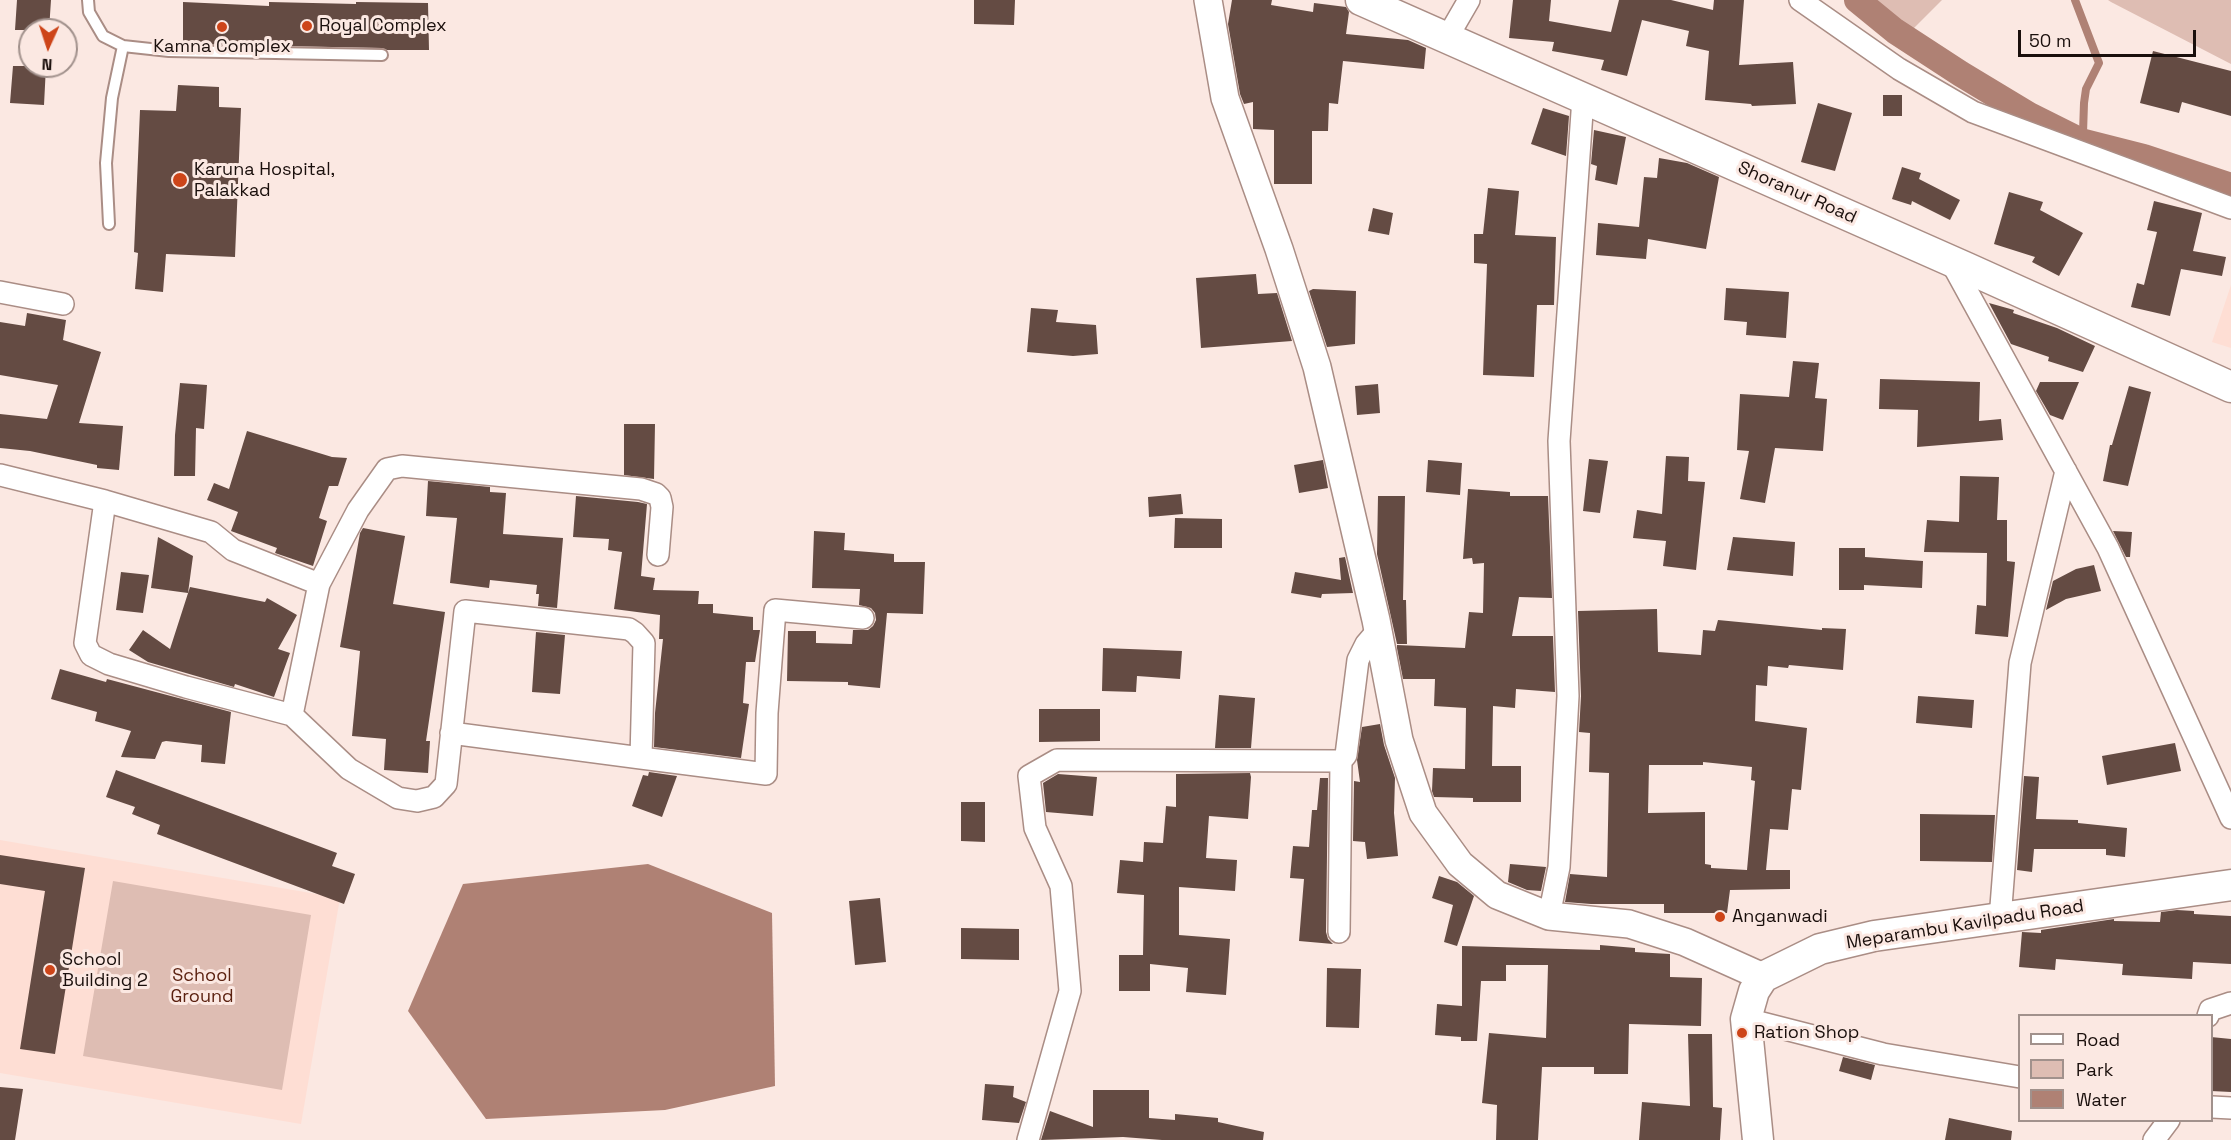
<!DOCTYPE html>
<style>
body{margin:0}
#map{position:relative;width:2231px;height:1140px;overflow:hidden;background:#fbe8e2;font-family:"Space Grotesk",sans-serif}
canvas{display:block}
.legend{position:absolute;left:2018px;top:1014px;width:195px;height:108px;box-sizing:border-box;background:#fbe8e2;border:2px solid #a1918c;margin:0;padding:8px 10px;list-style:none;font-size:18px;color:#1a0f0c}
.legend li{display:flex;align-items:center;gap:12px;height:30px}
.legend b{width:30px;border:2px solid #a1918c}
.north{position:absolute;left:18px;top:18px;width:60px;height:60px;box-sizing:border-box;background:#fbe8e2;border:2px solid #a1918c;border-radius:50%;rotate:183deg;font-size:16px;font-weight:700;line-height:24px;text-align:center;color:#1a0f0c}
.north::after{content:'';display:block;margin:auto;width:21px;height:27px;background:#cd4519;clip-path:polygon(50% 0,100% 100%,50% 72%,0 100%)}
.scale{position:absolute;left:2018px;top:30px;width:178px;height:27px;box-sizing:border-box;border:3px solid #1a0f0c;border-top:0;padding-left:8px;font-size:18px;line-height:21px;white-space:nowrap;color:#1a0f0c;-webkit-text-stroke:4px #fbe8e2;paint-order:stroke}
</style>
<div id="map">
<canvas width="2231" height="1140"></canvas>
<ul class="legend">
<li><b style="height:8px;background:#fff"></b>Road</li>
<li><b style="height:16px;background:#debdb3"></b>Park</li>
<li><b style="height:16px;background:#af8174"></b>Water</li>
</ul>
<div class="north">N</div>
<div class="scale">50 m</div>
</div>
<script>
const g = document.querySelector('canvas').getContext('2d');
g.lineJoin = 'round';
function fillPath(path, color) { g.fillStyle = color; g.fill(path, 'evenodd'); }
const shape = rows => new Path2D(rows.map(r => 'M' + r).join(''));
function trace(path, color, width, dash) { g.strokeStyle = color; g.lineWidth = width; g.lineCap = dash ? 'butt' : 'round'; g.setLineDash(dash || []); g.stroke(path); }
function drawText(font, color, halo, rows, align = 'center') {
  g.font = font + ' "Space Grotesk",sans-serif'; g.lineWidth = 6; g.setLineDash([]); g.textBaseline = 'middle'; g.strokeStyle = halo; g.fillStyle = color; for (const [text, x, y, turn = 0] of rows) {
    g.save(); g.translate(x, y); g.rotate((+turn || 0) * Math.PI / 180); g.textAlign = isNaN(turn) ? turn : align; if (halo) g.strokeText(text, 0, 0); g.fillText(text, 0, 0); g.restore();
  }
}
fillPath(shape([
 [2231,285,2231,348,2212,342],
 [0,840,340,898,301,1124,0,1073]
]), '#feded4');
fillPath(shape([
 [1872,0,1942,0,1911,31],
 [2108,0,2231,0,2231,64,2111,2],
 [113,881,311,915,282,1090,83,1056]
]), '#debdb3');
fillPath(shape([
 [648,864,772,913,775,1086,665,1110,486,1119,408,1011,463,884]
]), '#af8174');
trace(shape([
 [2075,0,2099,63,2086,89,2084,103,2083,133,2081,141]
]), '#af8174', 8);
trace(shape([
 [1857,0,1895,31,1961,74,2029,115,2081,141,2144,157,2231,186]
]), '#af8174', 26);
fillPath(shape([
 [17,0,51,0,49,30,15,30],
 [974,0,1015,0,1014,25,974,24],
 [1232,0,1272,0,1271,5,1313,12,1314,3,1346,7,1349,12,1346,34,1408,40,1426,48,1424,69,1343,61,1338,104,1329,103,1328,131,1312,131,1312,184,1274,184,1274,130,1253,129,1253,102,1244,104,1240,94,1228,24],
 [1513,0,1551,0,1549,21,1611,32,1619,0,1671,0,1713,10,1714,0,1744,0,1739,65,1793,62,1796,104,1752,106,1751,104,1705,100,1709,51,1686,46,1689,31,1642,20,1627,76,1601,70,1604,60,1552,51,1554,42,1509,38],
 [183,2,269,6,269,2,356,4,356,2,428,3,429,50,387,50,382,48,183,44],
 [2153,51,2231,71,2231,116,2182,102,2179,113,2140,103],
 [13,66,46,66,44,105,10,103],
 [178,85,219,87,219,107,241,108,235,257,166,254,163,292,135,289,138,253,134,252,140,110,176,111],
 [1883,95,1902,95,1902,116,1883,116],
 [1818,103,1852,113,1835,171,1801,162],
 [1543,108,1569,116,1566,156,1531,144],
 [1594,130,1626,137,1617,185,1595,180,1597,166,1591,164],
 [1659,158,1687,163,1719,177,1706,249,1648,239,1646,259,1596,255,1598,223,1639,227,1644,177,1657,178],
 [1902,167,1921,173,1919,179,1960,200,1950,220,1912,201,1911,205,1892,199],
 [1488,188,1519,191,1515,235,1556,237,1554,305,1537,305,1534,377,1483,375,1487,264,1474,263,1474,234,1483,234],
 [2009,192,2043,202,2040,210,2083,233,2059,276,2032,262,2035,257,1994,244],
 [2154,201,2202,213,2193,251,2226,257,2222,276,2181,269,2170,316,2131,307,2137,283,2144,285,2157,232,2147,230],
 [1373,208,1393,213,1389,235,1368,231],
 [1256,274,1258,294,1277,293,1292,341,1201,348,1196,278],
 [1726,288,1789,292,1786,338,1746,335,1747,322,1724,320],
 [1313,289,1356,291,1355,344,1327,347,1309,291],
 [1989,303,2014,310,2013,313,2057,328,2095,346,2083,372,2048,361,2049,357,2011,344],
 [1031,308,1058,310,1056,322,1096,325,1098,354,1073,356,1027,352],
 [27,313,66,320,63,340,101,352,79,423,123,426,119,470,97,468,97,465,30,451,0,448,0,414,47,419,58,385,0,375,0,322,25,326],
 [1793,361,1819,363,1815,398,1827,399,1823,451,1775,448,1765,503,1740,499,1749,451,1737,450,1740,394,1789,397],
 [1880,379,1980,382,1979,421,2001,419,2003,440,1917,447,1918,410,1879,409],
 [2040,382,2079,382,2063,420,2050,415,2036,391],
 [180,383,207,385,204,429,196,428,195,476,174,476,175,435],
 [1378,384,1380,413,1357,415,1355,386],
 [2129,386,2151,392,2128,486,2103,481,2110,445,2112,445],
 [624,424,655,424,654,479,624,475],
 [247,431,332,457,347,458,338,486,329,486,319,518,327,521,313,566,275,553,277,548,231,531,238,512,207,500,214,483,229,489],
 [1666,456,1689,457,1688,481,1705,482,1696,570,1663,566,1666,541,1633,538,1637,510,1662,514],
 [1589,459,1608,461,1600,513,1583,511],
 [1323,460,1328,488,1299,493,1294,465],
 [1428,460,1462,463,1460,495,1426,492],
 [1960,476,1999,477,1997,520,2007,520,2007,561,2015,562,2008,637,1975,634,1977,605,1986,606,1987,553,1924,552,1927,520,1959,522],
 [428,481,490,487,490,492,506,493,503,534,563,538,557,608,538,606,539,594,536,594,537,585,490,580,489,588,450,583,457,518,426,516],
 [1468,489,1510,492,1510,496,1548,496,1552,598,1519,597,1512,636,1553,636,1555,692,1516,689,1515,708,1493,706,1492,766,1521,766,1521,802,1473,802,1473,798,1434,797,1432,791,1433,768,1465,769,1466,708,1434,706,1435,679,1403,679,1397,648,1397,645,1465,648,1469,612,1483,613,1484,563,1473,564,1472,558,1463,559],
 [1181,494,1183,514,1149,517,1148,497],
 [576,496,638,502,647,504,641,576,655,578,653,590,699,591,698,604,713,604,713,613,753,617,753,630,760,630,755,662,746,662,743,703,749,704,741,758,654,747,655,713,663,639,659,639,660,615,614,609,622,552,608,550,609,539,573,537],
 [1378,496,1405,496,1403,600,1406,600,1407,644,1397,644,1377,554],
 [1175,518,1222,519,1222,548,1174,548],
 [363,528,405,536,393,604,445,612,426,741,430,741,428,773,384,770,386,739,352,736,360,651,340,647,360,533],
 [814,531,845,533,844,550,894,554,894,562,925,562,923,614,887,613,880,688,848,685,848,682,787,681,788,631,816,631,816,643,852,644,853,630,868,630,873,626,876,620,875,613,871,608,859,605,860,589,812,588],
 [2113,531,2132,532,2130,557,2126,557],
 [158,537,193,556,188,593,151,588],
 [1733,537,1795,542,1793,576,1727,570],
 [1839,548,1865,548,1865,557,1923,561,1922,588,1864,585,1864,590,1839,590],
 [1345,557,1353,593,1322,594,1321,598,1291,593,1295,572,1341,580,1339,558],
 [2094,565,2101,591,2066,599,2046,610,2053,581,2076,569],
 [121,572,149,575,143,613,116,610],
 [190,587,265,602,267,598,297,615,278,649,290,653,274,697,235,684,234,687,148,662,129,650,143,630,170,649],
 [1657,609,1658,652,1701,655,1703,630,1715,631,1718,620,1822,630,1822,628,1846,629,1843,670,1789,665,1788,668,1768,666,1767,686,1756,685,1755,721,1807,728,1801,790,1792,789,1788,830,1770,829,1766,870,1790,870,1790,889,1730,890,1727,913,1664,913,1664,904,1591,904,1565,902,1570,874,1607,877,1609,773,1589,772,1590,733,1579,732,1581,696,1578,611],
 [1703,762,1752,767,1751,780,1755,781,1747,870,1711,868,1711,865,1705,864,1705,812,1648,813,1649,765,1703,765],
 [536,632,565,635,560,694,532,692],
 [1103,648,1182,651,1180,679,1137,676,1136,692,1102,691],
 [60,669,106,682,107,679,231,712,225,764,201,762,202,745,166,741,162,742,155,759,121,757,131,731,95,721,97,712,51,699],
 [1219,695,1255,698,1251,748,1215,748],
 [1918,696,1974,700,1972,728,1916,723],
 [1039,709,1100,709,1100,741,1039,742],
 [1380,724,1384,745,1395,778,1394,813,1398,856,1367,859,1365,842,1353,841,1354,781,1360,782,1357,760,1362,727],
 [2175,743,2181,771,2107,785,2102,756],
 [116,770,337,853,332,866,355,874,344,904,157,834,160,825,132,814,135,807,106,797],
 [649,772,677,776,662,817,632,806,643,775,648,776],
 [1250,773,1251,777,1248,819,1209,816,1206,858,1237,860,1235,891,1179,887,1179,935,1230,939,1226,995,1186,992,1188,968,1150,964,1150,991,1119,991,1119,955,1143,955,1144,895,1117,893,1120,860,1143,862,1144,842,1163,843,1166,806,1176,807,1176,774],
 [1058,774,1097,777,1093,816,1046,812,1043,783],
 [2024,776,2039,777,2036,819,2078,820,2078,823,2127,828,2125,857,2106,855,2106,849,2034,849,2032,872,2017,870],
 [1320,778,1328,778,1326,932,1328,939,1333,944,1299,941,1304,879,1290,878,1293,846,1309,847,1312,810,1317,810],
 [961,802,985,802,985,842,961,841],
 [1920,814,1995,815,1992,862,1920,861],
 [0,855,85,868,55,1054,20,1049,45,891,0,884],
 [1510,864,1546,867,1541,891,1527,890,1508,882],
 [1439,876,1457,882,1474,896,1457,946,1444,942,1453,905,1432,898],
 [880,898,886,962,855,965,849,901],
 [2177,910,2194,911,2194,914,2231,916,2231,964,2193,962,2192,979,2122,975,2123,964,2056,959,2055,970,2019,967,2022,932,2041,933,2041,930,2114,919,2114,921,2160,922,2161,912],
 [961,928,1019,929,1019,960,961,959],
 [1600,945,1635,948,1635,952,1670,954,1670,977,1702,978,1701,1026,1629,1024,1628,1074,1594,1074,1594,1067,1542,1067,1538,1140,1496,1140,1497,1105,1482,1103,1489,1033,1546,1038,1548,965,1506,965,1506,981,1481,981,1477,1041,1461,1041,1461,1037,1435,1035,1437,1004,1462,1006,1462,946,1600,950],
 [1327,968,1361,969,1359,1028,1326,1027],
 [1688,1034,1712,1034,1713,1107,1722,1108,1720,1140,1639,1140,1642,1102,1690,1106],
 [2211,1037,2231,1039,2231,1092,2211,1091],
 [1843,1057,1875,1065,1871,1080,1839,1071],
 [985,1084,1014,1086,1013,1097,1026,1102,1019,1123,982,1120],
 [0,1087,23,1089,15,1140,0,1140],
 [1093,1090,1149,1090,1149,1118,1175,1120,1175,1114,1218,1118,1218,1122,1264,1132,1263,1140,1162,1140,1123,1137,1041,1140,1050,1111,1093,1127],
 [1949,1118,2012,1131,2011,1140,1945,1140]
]), '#644b43');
const service = shape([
 [88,0,89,12,103,36,123,46,169,51,382,55],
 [109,224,106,163,112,98,123,46]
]);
const minor = shape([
 [1800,0,1899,69,1973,112,2231,208],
 [1447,38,1469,0],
 [1950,260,2108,548,2231,818],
 [0,292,63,304],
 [0,475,105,501,85,643,91,655,109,664,186,687,292,715,349,769,398,798,417,801,434,797,446,784,465,611,629,629,635,633,644,643,641,758,766,774,767,713,775,610,863,618],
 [105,501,211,532,233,550,319,584],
 [292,715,319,584,358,510,387,469,402,466,641,489,656,494,660,498,662,507,658,555],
 [451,733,641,758],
 [1549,916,1559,867,1568,696,1559,441,1583,98],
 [2000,919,2020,663,2066,471],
 [1339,932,1341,761],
 [2208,1016,2210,1010,2231,1003],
 [1746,1019,1883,1054,2020,1077],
 [2212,1107,2231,1108],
 [1028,1140,1070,991,1061,886,1035,828,1029,776,1057,760,1341,761,1346,755,1358,660,1366,644,1378,630],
 [2154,1140,2169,1120]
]);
const tertiary = shape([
 [1208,0,1225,98,1279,249,1317,367,1376,620,1399,740,1423,813,1460,864,1497,895,1549,916,1629,924,1685,942,1763,977]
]);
const secondary = shape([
 [1361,0,1967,268,2231,387],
 [1758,1140,1746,1019,1754,991,1763,977,1820,949,1874,936,2231,885]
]);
trace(service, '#aa8d85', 14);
trace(minor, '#aa8d85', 24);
trace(tertiary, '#aa8d85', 30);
trace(secondary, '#aa8d85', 33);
trace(service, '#fff', 10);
trace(minor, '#fff', 21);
trace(tertiary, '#fff', 27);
trace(secondary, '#fff', 30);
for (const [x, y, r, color] of [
 [307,26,6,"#cd4519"],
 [222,27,6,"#cd4519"],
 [180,180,8,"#cd4519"],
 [1720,917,6,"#cd4519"],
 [50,970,6,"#cd4519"],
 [1742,1033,6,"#cd4519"]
]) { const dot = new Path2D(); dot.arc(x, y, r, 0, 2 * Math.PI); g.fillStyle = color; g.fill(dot); trace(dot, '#fbe8e2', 2); }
drawText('18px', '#1a0f0c', '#fbe8e2', [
 ["Royal Complex",319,26],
 ["Kamna Complex",222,47,"center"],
 ["Karuna Hospital,",194,170],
 ["Palakkad",194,191],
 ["Anganwadi",1732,917],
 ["School",62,960],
 ["Building 2",62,981],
 ["Ration Shop",1754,1033]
], 'left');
drawText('18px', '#1a0f0c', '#fbe8e2', [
 ["Shoranur Road",1797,193,24],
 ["Meparambu Kavilpadu Road",1965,925,-9]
]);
drawText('18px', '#5b2110', '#fbe8e2', [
 ["School",202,976],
 ["Ground",202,997]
]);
</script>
